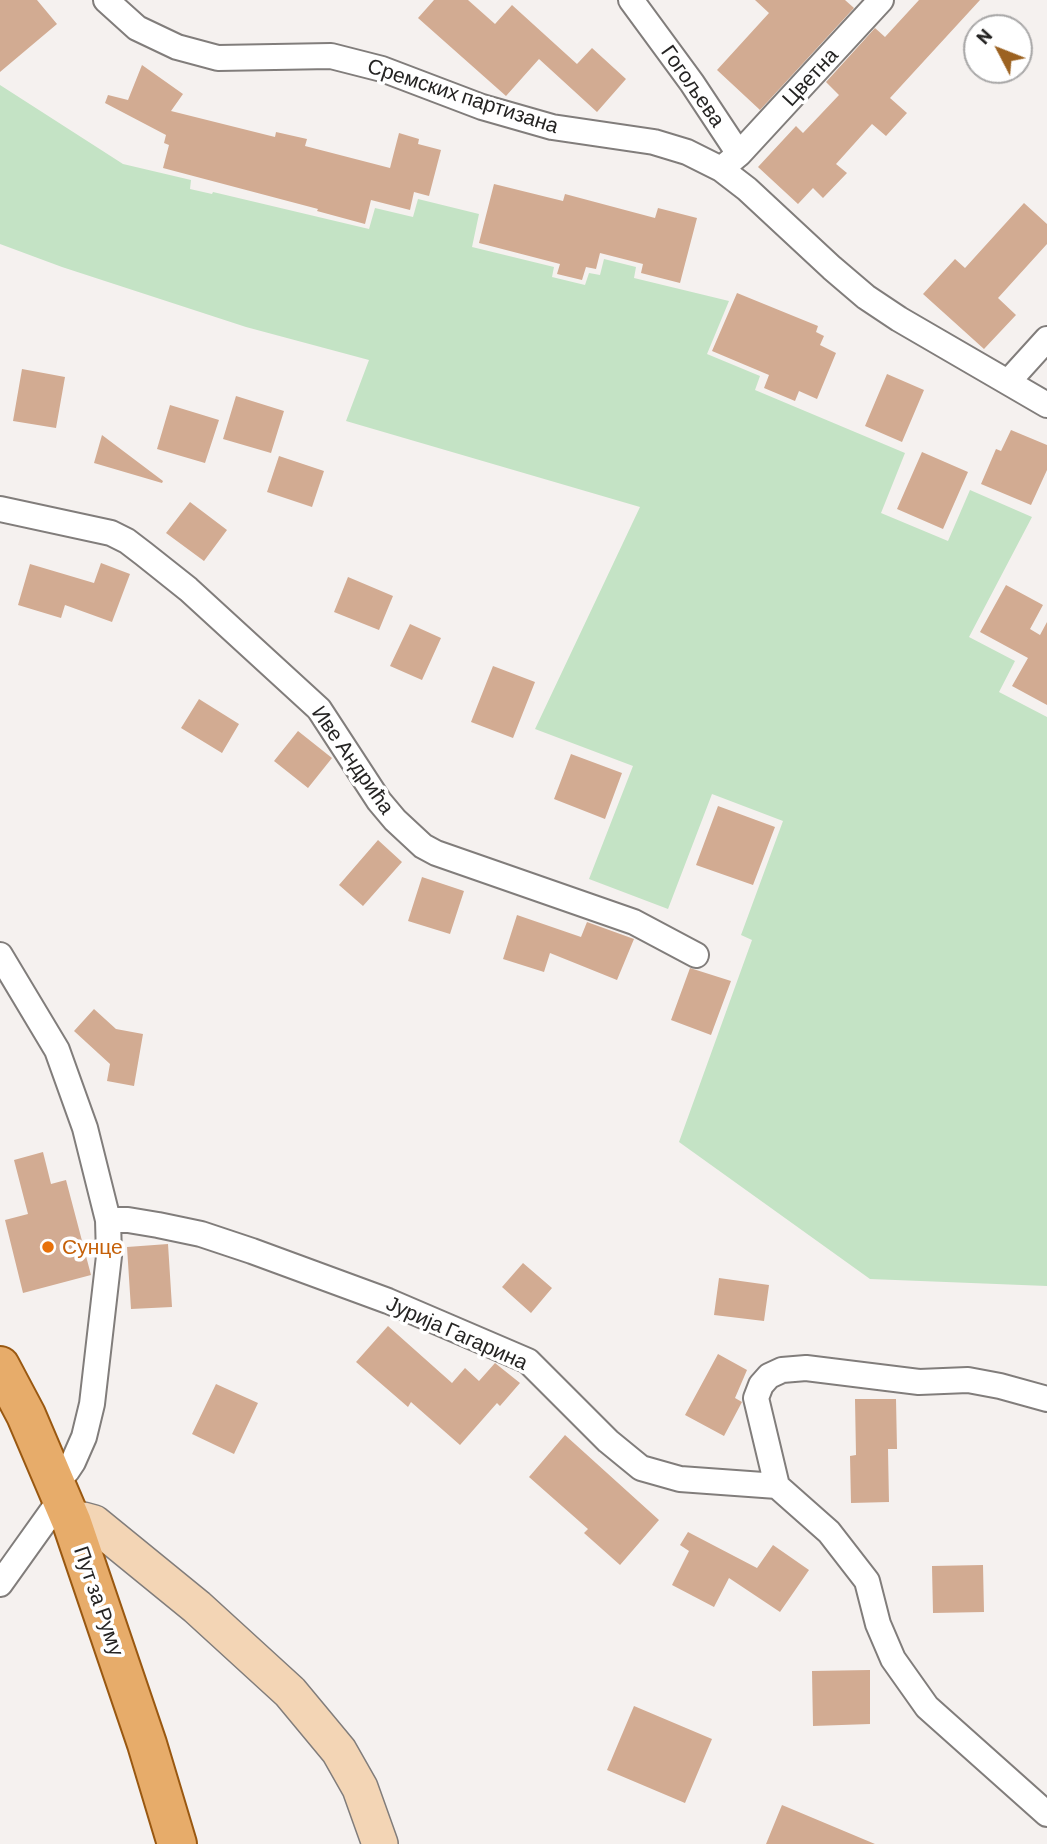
<!DOCTYPE html>
<meta charset="utf-8">
<style>
body{margin:0}
#map{position:relative;width:1047px;height:1844px;overflow:hidden;background:#f5f1ef;font-family:Barlow,sans-serif}
canvas{display:block}
.north{position:absolute;left:963px;top:14px;width:70px;height:70px;box-sizing:border-box;background:#fff;border:2px solid #a8a7a7;border-radius:50%;rotate:312deg;font-size:19px;font-weight:700;line-height:28px;text-align:center;color:#252423}
.north::after{content:'';display:block;margin:auto;width:24px;height:32px;background:#9c6221;clip-path:polygon(50% 0,100% 100%,50% 72%,0 100%)}
</style>
<div id="map">
<canvas width="1047" height="1844"></canvas>
<div class="north">N</div>
</div>
<script>
const g = document.querySelector('canvas').getContext('2d');
g.lineJoin = 'round';
function fillPath(path, color) { g.fillStyle = color; g.fill(path, 'evenodd'); }
const shape = rows => new Path2D(rows.map(r => 'M' + r).join(''));
function trace(path, color, width, dash) { g.strokeStyle = color; g.lineWidth = width; g.lineCap = dash ? 'butt' : 'round'; g.setLineDash(dash || []); g.stroke(path); }
function drawText(font, color, halo, rows, align = 'center') {
  g.font = font + ' Barlow,sans-serif'; g.lineWidth = 7; g.setLineDash([]); g.textBaseline = 'middle'; g.strokeStyle = halo; g.fillStyle = color; for (const [text, x, y, turn = 0] of rows) {
    g.save(); g.translate(x, y); g.rotate((+turn || 0) * Math.PI / 180); g.textAlign = isNaN(turn) ? turn : align; if (halo) g.strokeText(text, 0, 0); g.fillText(text, 0, 0); g.restore();
  }
}
fillPath(shape([
 [0,85,123,164,191,180,190,189,212,194,213,192,369,229,375,208,413,217,418,199,479,214,472,247,554,267,552,277,585,285,589,273,600,275,604,259,636,267,634,278,729,301,707,354,760,376,755,390,905,453,881,513,948,541,970,490,1032,517,969,637,1015,661,999,692,1047,717,1047,1286,870,1279,679,1142,752,940,741,935,783,821,712,794,668,909,589,879,633,766,535,729,640,507,346,421,369,360,246,327,62,267,0,244]
]), '#c4e3c5');
fillPath(shape([
 [0,0,37,0,57,24,0,72],
 [434,0,468,0,495,24,512,5,577,64,592,48,626,79,597,112,539,59,506,96,418,18],
 [755,0,845,0,854,8,760,110,717,70,769,13],
 [919,0,980,0,890,98,907,113,886,136,872,124,836,164,847,173,823,198,813,188,798,204,758,167,796,126,803,133,839,95,826,82,875,28,885,37],
 [142,65,183,94,171,111,275,137,276,132,307,139,305,146,390,168,399,133,419,139,418,144,441,150,429,196,414,192,410,210,371,200,365,224,317,211,318,209,163,168,169,145,164,143,166,135,105,103,108,95,128,100],
 [494,184,563,201,565,194,655,218,658,208,697,218,680,283,641,273,643,264,600,253,596,269,586,267,582,280,557,274,560,264,479,243],
 [1024,203,1047,224,1047,244,998,298,1016,315,984,349,923,294,955,259,965,268],
 [737,293,818,326,816,332,824,336,820,345,836,353,817,399,799,391,795,401,764,388,769,375,712,351],
 [22,369,65,377,56,428,13,421],
 [887,374,924,390,902,442,865,426],
 [236,396,284,411,271,453,223,439],
 [170,405,219,420,205,463,157,449],
 [1011,430,1047,445,1047,470,1031,505,981,484,996,449,1001,451],
 [102,435,163,481,162,483,94,463],
 [922,452,968,472,943,529,897,509],
 [279,456,324,471,312,507,267,492],
 [190,502,227,530,204,561,166,533],
 [101,563,130,574,112,622,65,605,61,618,18,605,30,564,94,583],
 [348,577,393,596,379,630,334,612],
 [1006,585,1043,605,1030,629,1040,635,1047,622,1047,705,1012,686,1028,658,980,632],
 [410,624,441,638,422,680,390,666],
 [493,666,535,682,513,738,471,722],
 [199,699,239,724,222,753,181,728],
 [298,731,332,758,308,788,274,761],
 [571,754,622,773,605,819,554,799],
 [718,806,775,827,753,885,696,865],
 [378,840,402,862,363,906,339,885],
 [422,877,464,891,450,934,408,921],
 [517,915,581,937,587,922,634,939,617,980,550,953,544,972,503,959],
 [690,968,731,981,711,1035,671,1020],
 [94,1009,116,1029,143,1034,134,1086,107,1081,110,1064,74,1031],
 [43,1152,51,1184,66,1180,91,1275,23,1293,5,1220,28,1214,14,1160],
 [168,1244,172,1307,131,1309,127,1247],
 [523,1263,552,1288,531,1313,502,1287],
 [719,1278,769,1285,764,1321,714,1315],
 [388,1326,452,1383,465,1368,479,1381,495,1363,520,1383,500,1406,497,1403,460,1445,411,1402,408,1407,356,1362],
 [718,1354,747,1370,735,1398,742,1402,724,1436,685,1415],
 [216,1384,258,1403,234,1454,192,1434],
 [855,1399,896,1399,897,1449,888,1449,889,1502,851,1503,850,1456,856,1455],
 [565,1435,659,1520,620,1565,584,1533,588,1529,529,1477],
 [688,1532,757,1568,773,1545,809,1570,780,1612,729,1578,714,1607,672,1585,689,1551,680,1545],
 [983,1565,984,1612,933,1613,932,1566],
 [870,1670,870,1724,813,1726,812,1671],
 [634,1706,712,1739,685,1803,607,1770],
 [782,1805,875,1844,766,1844]
]), '#d2ab92');
const street = shape([
 [106,0,137,28,177,47,218,58,331,56,382,69,482,107,552,127,654,142,687,152,721,169,747,189,832,268,866,297,899,319,1047,405],
 [631,0,692,83,739,154,721,169],
 [739,154,881,0],
 [1008,382,1047,339],
 [0,509,111,533,127,541,144,554,188,589,319,709,379,801,395,820,423,846,436,853,634,922,696,955],
 [0,955,57,1050,85,1128,108,1220,109,1256,92,1404,84,1437,73,1462,67,1471,54,1479],
 [108,1220,128,1220,158,1225,201,1234,252,1251,388,1301,528,1361,608,1441,641,1468,680,1479,777,1486,829,1532,867,1581,878,1624,893,1659,927,1707,1047,1814],
 [777,1486,756,1398,761,1385,769,1376,782,1370,806,1368,919,1382,968,1380,1000,1386,1047,1399],
 [0,1584,55,1507,63,1502]
]);
const secondary = shape([
 [72,1523,83,1520,94,1523,197,1607,290,1692,339,1751,360,1788,380,1844]
]);
const primary = shape([
 [0,1366,26,1415,72,1523,147,1744,177,1844]
]);
trace(street, '#817d7b', 28);
trace(secondary, '#817d7b', 38);
trace(primary, '#995811', 42);
trace(street, '#fff', 24);
trace(secondary, '#f3d5b5', 35);
trace(primary, '#e7ac6a', 38);
for (const [x, y, r, color] of [
 [48,1247,7,"#e8710a"]
]) { const dot = new Path2D(); dot.arc(x, y, r, 0, 2 * Math.PI); g.fillStyle = color; g.fill(dot); trace(dot, '#fff', 2.5); }
drawText('21px', '#252423', '#fff', [
 ["Цветна",810,77,-47],
 ["Гогољева",693,86,55],
 ["Сремских партизана",463,96,18],
 ["Иве Андрића",353,760,55],
 ["Јурија Гагарина",457,1333,24],
 ["Пут за Руму",99,1601,71]
]);
drawText('21px', '#c56008', '#fff', [
 ["Сунце",62,1247]
], 'left');
</script>
